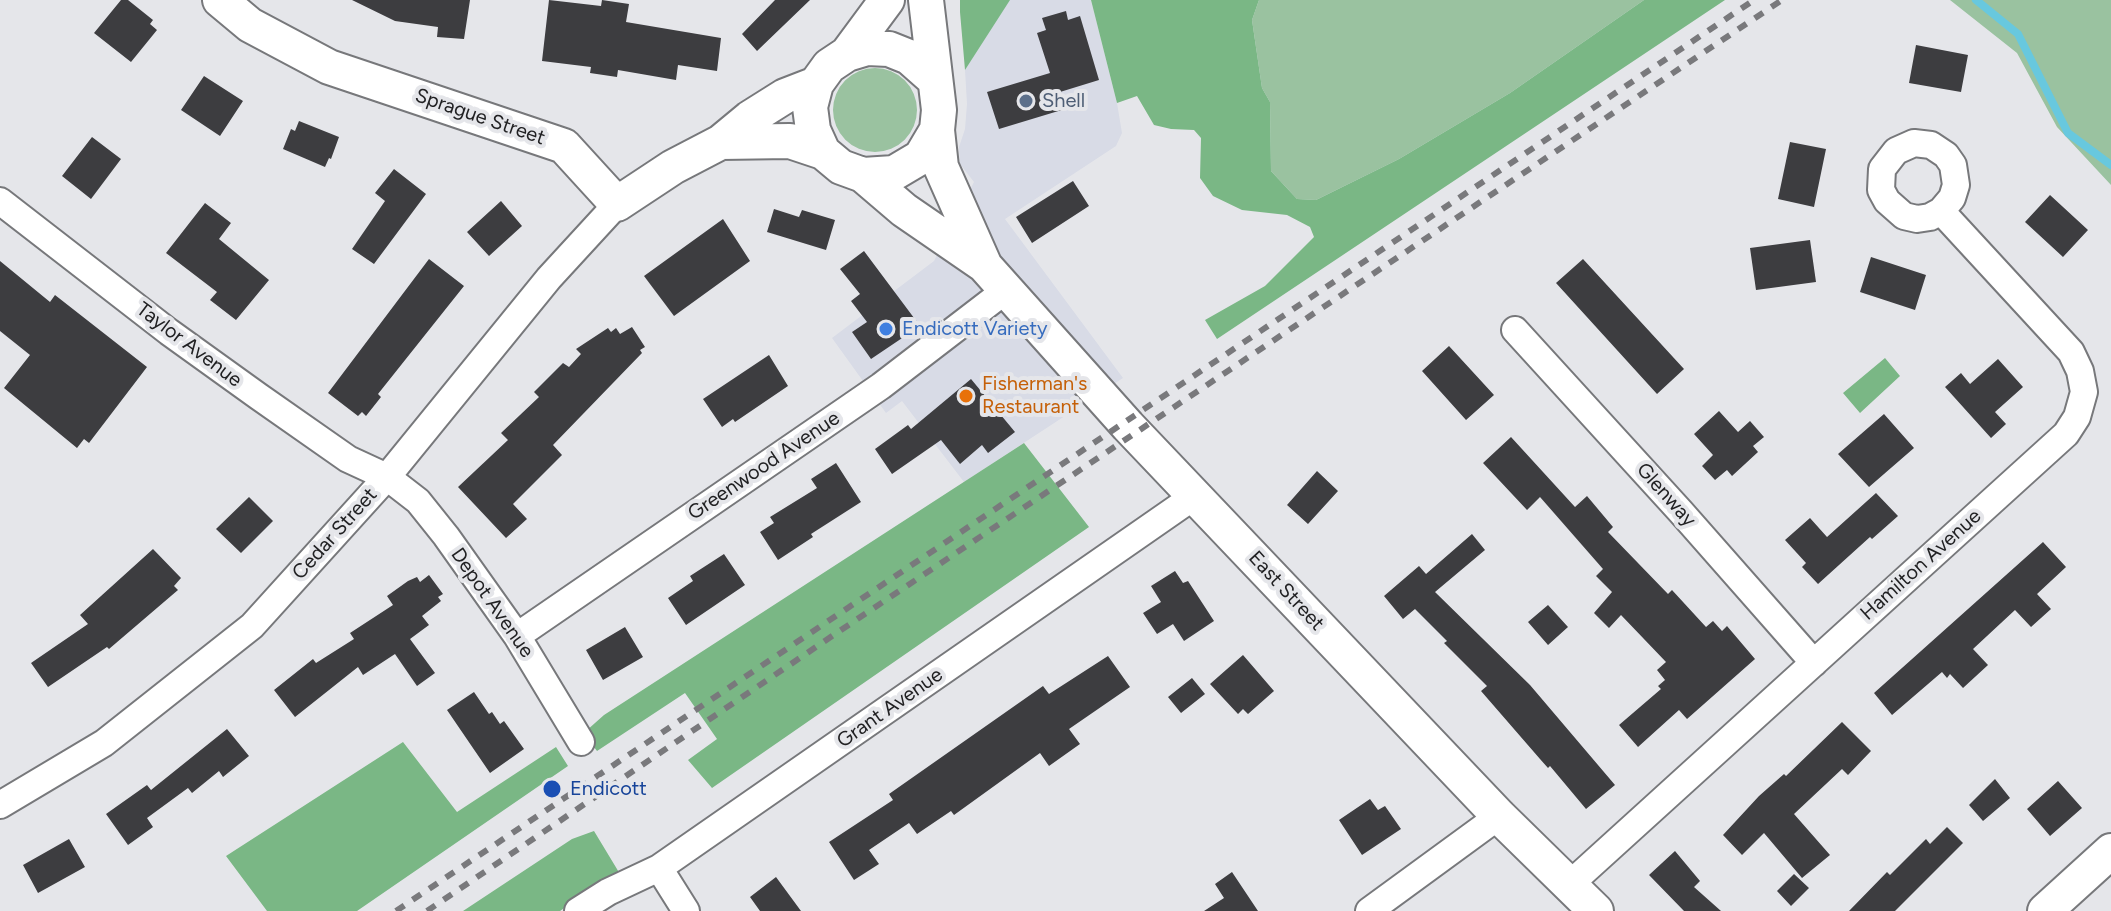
<!DOCTYPE html>
<style>
body{margin:0}
canvas{display:block;background:#e5e6ea}
</style>
<canvas width="2111" height="911"></canvas>
<script>
const g = document.querySelector('canvas').getContext('2d');
g.lineJoin = 'round';
function fillPath(path, color) { g.fillStyle = color; g.fill(path, 'evenodd'); }
const shape = rows => new Path2D(rows.map(r => 'M' + r).join(''));
function trace(path, color, width, dash) { g.strokeStyle = color; g.lineWidth = width; g.lineCap = dash ? 'butt' : 'round'; g.setLineDash(dash || []); g.stroke(path); }
function drawText(font, color, halo, rows, align = 'center') {
  g.font = font + ' Figtree,sans-serif'; g.lineWidth = 8; g.setLineDash([]); g.textBaseline = 'middle'; g.strokeStyle = halo; g.fillStyle = color; for (const [text, x, y, turn = 0] of rows) {
    g.save(); g.translate(x, y); g.rotate((+turn || 0) * Math.PI / 180); g.textAlign = isNaN(turn) ? turn : align; if (halo) g.strokeText(text, 0, 0); g.fillText(text, 0, 0); g.restore();
  }
}
fillPath(shape([
 [1009,0,1091,0,1117,103,1122,133,1116,146,1005,219,1123,378,964,482,902,401,886,413,832,338,934,261,974,182,960,164,959,147,965,129,967,104,965,70]
]), '#d8dbe6');
fillPath(shape([
 [1259,0,1644,0,1510,93,1399,159,1316,200,1297,199,1271,171,1270,102,1262,88,1252,20],
 [1950,0,2111,0,2111,185,2057,127,2017,53],
 '833 110a42 42 0 1 1 84 0a42 42 0 1 1-84 0Z'
]), '#9ac2a0');
fillPath(shape([
 [960,0,1010,0,965,70,960,12],
 [1091,0,1259,0,1252,20,1262,88,1270,102,1271,171,1297,199,1316,200,1399,159,1510,93,1644,0,1725,0,1217,339,1205,320,1265,286,1314,237,1310,227,1287,215,1242,210,1213,196,1200,178,1201,138,1194,130,1171,129,1154,125,1137,96,1117,103],
 [1885,358,1900,376,1860,413,1843,393],
 [1024,443,1089,527,712,788,688,760,717,739,685,693,597,751,594,747,586,731,604,715],
 [403,742,457,812,556,747,568,766,357,911,267,911,226,856],
 [594,831,623,879,585,894,560,911,463,911,572,839]
]), '#7ab785');
trace(shape([
 [1976,0,2018,34,2068,133,2111,165]
]), '#68c8de', 8);
fillPath(shape([
 [121,0,128,0,153,20,150,24,157,30,131,62,94,33],
 [352,0,470,0,464,39,437,37,438,27,395,21],
 [549,0,601,6,602,0,629,4,626,22,721,38,717,71,678,65,676,80,618,70,617,77,590,73,591,67,542,61],
 [775,0,810,0,757,51,742,34],
 [1066,11,1068,20,1080,16,1099,80,1060,92,1065,109,999,129,987,92,1050,73,1037,33,1046,30,1042,18],
 [1916,45,1968,55,1961,92,1909,83],
 [204,76,243,101,220,136,181,110],
 [299,121,339,137,331,159,329,158,325,167,283,149,291,129,295,131],
 [92,137,121,159,91,199,62,176],
 [1790,142,1826,149,1814,207,1778,199],
 [394,169,426,194,374,264,352,249,385,201,375,193],
 [1073,181,1089,206,1032,243,1016,217],
 [2050,195,2088,230,2063,257,2025,222],
 [501,201,522,226,489,256,467,232],
 [205,203,231,223,219,239,269,280,236,320,210,300,217,292,166,253],
 [774,209,799,217,802,210,835,220,826,250,767,232],
 [723,219,750,261,674,316,644,276],
 [1810,240,1816,282,1756,290,1750,248],
 [864,251,920,326,871,359,852,332,867,322,851,301,860,294,840,269],
 [1871,257,1926,275,1915,310,1860,292],
 [429,259,464,286,378,394,381,397,366,416,362,412,358,416,328,393],
 [1583,259,1684,369,1657,394,1556,283],
 [0,261,50,302,55,295,147,367,89,443,84,439,77,448,4,388,30,355,0,331],
 [632,327,645,347,640,350,642,353,553,445,562,455,513,504,527,519,506,538,458,487,508,440,501,433,539,397,534,392,563,363,569,367,581,354,576,349,608,328,611,332,616,328,620,334],
 [1449,346,1494,395,1466,420,1422,371],
 [769,355,788,386,735,422,733,419,722,427,703,399],
 [1998,359,2023,387,1995,412,2006,424,1991,438,1945,387,1961,373,1970,384],
 [971,379,1015,432,988,453,982,445,960,464,941,440,892,474,875,449,908,425,911,429],
 [1719,411,1738,432,1750,421,1764,437,1753,446,1758,452,1732,476,1727,470,1715,480,1702,466,1713,455,1694,434],
 [1884,414,1914,448,1869,487,1838,454],
 [1511,437,1575,507,1587,496,1613,527,1608,532,1668,594,1672,590,1706,627,1713,621,1722,631,1727,626,1755,659,1687,719,1679,710,1638,747,1619,725,1661,689,1658,686,1665,680,1657,670,1666,662,1621,615,1609,628,1594,613,1612,592,1596,576,1603,569,1540,497,1527,510,1483,463],
 [836,463,861,502,811,534,813,537,778,560,760,532,774,523,770,517,817,488,811,479],
 [1317,471,1338,491,1308,524,1287,505],
 [1876,493,1898,516,1872,539,1870,537,1818,584,1802,567,1806,563,1785,540,1810,518,1827,537],
 [249,497,273,521,241,553,216,529],
 [1472,534,1485,550,1435,592,1530,685,1615,785,1586,809,1550,766,1548,768,1540,759,1481,691,1487,686,1444,643,1447,641,1415,609,1403,619,1384,596,1419,566,1426,574],
 [2043,542,2066,567,2037,594,2051,609,2031,627,2015,610,1973,649,1988,665,1963,688,1950,674,1947,678,1942,672,1892,715,1874,693],
 [153,549,181,578,174,586,178,590,109,649,107,647,48,687,31,663,88,624,80,615],
 [724,554,745,585,686,625,668,598,693,581,690,576],
 [1175,571,1183,583,1188,581,1214,621,1184,641,1173,624,1157,634,1143,613,1161,602,1151,586],
 [429,575,443,594,438,597,441,601,422,616,429,625,410,639,435,673,417,686,395,654,363,675,358,667,295,717,274,690,313,659,316,663,354,639,350,633,393,605,387,596,408,581,417,577,420,582],
 [1548,605,1568,627,1548,645,1528,622],
 [625,627,643,657,603,680,586,650],
 [1243,655,1274,691,1248,714,1243,709,1238,714,1210,684],
 [1108,656,1130,687,1069,729,1080,744,1049,766,1040,753,954,815,951,811,917,834,909,823,869,850,879,864,854,880,829,842,893,800,889,794,1043,686,1049,694],
 [1192,678,1205,694,1181,713,1168,697],
 [474,692,489,714,492,712,500,724,504,721,524,749,490,773,447,710],
 [1842,722,1871,751,1848,775,1842,769,1794,814,1830,855,1802,878,1764,833,1742,855,1723,835,1759,796,1784,774,1786,776],
 [227,729,249,756,223,777,219,771,192,793,188,788,147,818,153,827,128,845,106,814,147,785,151,790],
 [1995,779,2010,798,1983,821,1969,805],
 [2058,781,2082,808,2050,836,2027,809],
 [1370,799,1378,810,1385,806,1401,829,1362,855,1339,820],
 [1947,827,1963,843,1895,911,1849,911,1887,872,1890,875,1926,839,1930,844],
 [69,839,85,867,38,893,23,865],
 [1675,851,1700,881,1694,887,1721,911,1684,911,1649,875],
 [1232,872,1258,911,1204,911,1224,898,1215,884],
 [1794,874,1809,888,1791,906,1777,891],
 [776,877,801,911,760,911,750,897]
]), '#3d3d40');
const minor = shape([
 [0,201,169,332,258,396,348,459,387,477,418,501,446,536,517,636,581,742],
 [1515,330,1681,512,1814,663],
 [517,636,881,386,1006,290],
 [0,805,104,743,252,626,387,477,549,278,617,204],
 [659,868,686,911],
 [1569,885,2066,434,2077,417,2084,392,2080,371,2071,352,1941,211,1952,198,1956,185,1953,165,1946,155,1931,145,1914,143,1896,151,1882,169,1881,190,1887,201,1904,216,1917,219,1930,217,1941,211],
 [578,911,608,892,659,868,1196,495],
 [1369,911,1499,816]
]);
const major = shape([
 [220,0,250,25,329,67,564,146,617,204,673,167,721,142,750,118,785,96,816,84],
 [926,0,939,110,937,130,921,157,894,173,863,175,841,167,823,152,813,130,810,107,816,84,829,66,847,54,867,48,889,49,909,57,935,80],
 [847,54,887,0],
 [937,130,941,167,984,264],
 [721,142,790,141,823,152],
 [863,175,904,210,984,265,1128,426,1499,816,1596,911],
 [2045,911,2111,851]
]);
trace(minor, '#77787b', 30);
trace(major, '#77787b', 38);
trace(minor, '#fff', 26);
trace(major, '#fff', 34);
trace(shape([
 [396,911,1754,0],
 [427,911,841,630,1782,0]
]), '#79797c', 6, [10, 10]);
for (const [x, y, r, color] of [
 [1026,101,8,"#5c6f8a"],
 [886,329,8,"#3f7fe0"],
 [966,396,8,"#e8710a"],
 [552,789,10,"#1a4fb4"]
]) { const dot = new Path2D(); dot.arc(x, y, r, 0, 2 * Math.PI); g.fillStyle = color; g.fill(dot); trace(dot, '#e5e6ea', 3); }
drawText('20px', '#4e5e75', '#e5e6ea', [
 ["Shell",1042,101]
], 'left');
drawText('20px', '#212123', '#e5e6ea', [
 ["Sprague Street",480,117,19],
 ["Taylor Avenue",189,345,37],
 ["Greenwood Avenue",764,466,-34],
 ["Glenway",1666,495,48],
 ["Cedar Street",335,534,-48],
 ["Hamilton Avenue",1921,565,-42],
 ["East Street",1286,591,47],
 ["Depot Avenue",492,603,55],
 ["Grant Avenue",890,708,-35]
]);
drawText('20px', '#366cbe', '#e5e6ea', [
 ["Endicott Variety",902,329]
], 'left');
drawText('20px', '#c56008', '#e5e6ea', [
 ["Fisherman's",982,384],
 ["Restaurant",982,407]
], 'left');
drawText('20px', '#164399', '#e5e6ea', [
 ["Endicott",570,789]
], 'left');
</script>
